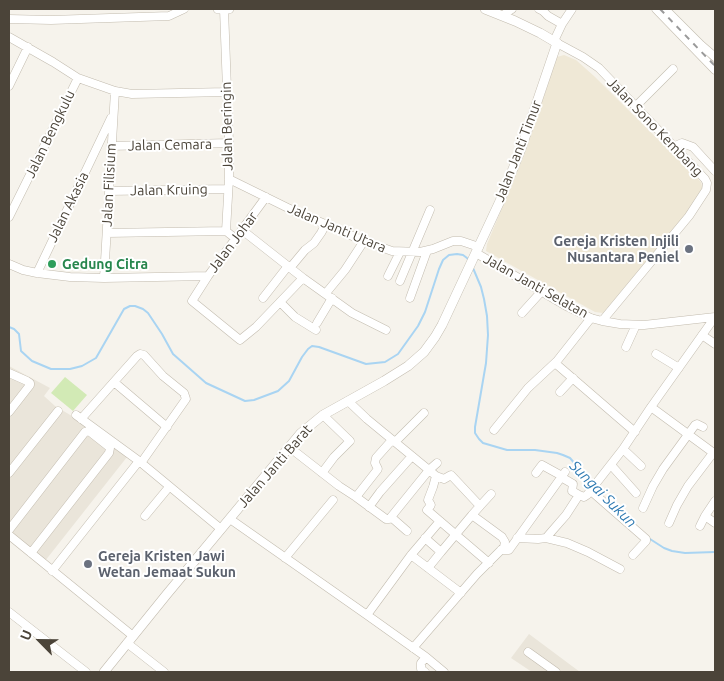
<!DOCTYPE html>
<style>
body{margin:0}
#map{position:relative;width:724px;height:681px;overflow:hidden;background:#f6f3ec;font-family:Ubuntu,sans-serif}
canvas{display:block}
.frame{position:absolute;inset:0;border:10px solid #4b4439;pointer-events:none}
.north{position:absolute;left:15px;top:616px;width:50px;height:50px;-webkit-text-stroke:4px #fff;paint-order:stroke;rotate:293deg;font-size:14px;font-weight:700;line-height:20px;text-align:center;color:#4b4439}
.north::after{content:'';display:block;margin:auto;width:18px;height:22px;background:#4b4439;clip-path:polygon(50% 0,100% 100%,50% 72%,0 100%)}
</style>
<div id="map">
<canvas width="724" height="681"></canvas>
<div class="frame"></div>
<div class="north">U</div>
</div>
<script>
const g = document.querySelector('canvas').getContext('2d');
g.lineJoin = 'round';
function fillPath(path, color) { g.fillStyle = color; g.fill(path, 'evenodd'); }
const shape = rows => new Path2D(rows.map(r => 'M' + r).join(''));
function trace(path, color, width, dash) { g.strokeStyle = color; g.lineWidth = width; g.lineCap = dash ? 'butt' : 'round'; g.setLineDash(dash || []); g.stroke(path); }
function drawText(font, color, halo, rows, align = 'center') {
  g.font = font + ' Ubuntu,sans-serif'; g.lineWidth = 4; g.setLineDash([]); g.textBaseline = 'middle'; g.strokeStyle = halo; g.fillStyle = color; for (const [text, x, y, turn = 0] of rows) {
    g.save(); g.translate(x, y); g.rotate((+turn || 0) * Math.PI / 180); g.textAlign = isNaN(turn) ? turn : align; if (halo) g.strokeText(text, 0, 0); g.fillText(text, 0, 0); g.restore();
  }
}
fillPath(shape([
 [9,366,50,388,44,396,55,406,82,422,127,457,45,561,38,555,34,561,9,541],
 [529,634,580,672,532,672,511,658]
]), '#eae5da');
fillPath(shape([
 [564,55,576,60,594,76,701,182,703,190,698,199,603,313,595,312,486,251,487,244,525,153,557,57]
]), '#efe8d6');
fillPath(shape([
 [65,377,87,395,73,411,51,393]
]), '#d2eab5');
trace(shape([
 [473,268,481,287,484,299,487,316,488,335,486,363,475,427,475,433,479,439,483,443,507,450,535,450,557,453,563,455,570,458,592,484],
 [9,327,14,329,19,334,21,351,32,361,51,369,70,369,82,366,96,358,124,309,130,306,135,306,143,309,148,313,162,334,173,354,206,383,245,401,254,400,278,391,289,381,302,357,308,349,312,346,319,347,366,364,385,362,398,354,418,326,425,312,439,269,443,260,449,255,457,254,463,255,467,258,469,261],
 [650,539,664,548,672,551,685,553,715,552]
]), '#a9d4f2', 2);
const minor = shape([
 [224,9,229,143,229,179,226,231,236,239],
 [539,9,543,11,548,16,562,24],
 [656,9,715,70],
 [665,9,701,45,715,57],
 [503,15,512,9],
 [9,19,51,20,169,16,184,9],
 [9,37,53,62,78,78,115,91,132,94,227,92],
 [554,41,562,24,572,9],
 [557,43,583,57,599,68,705,179,707,183,706,190,689,216,602,321],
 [9,86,28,47],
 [635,107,673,69],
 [111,146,229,143],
 [673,147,682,143,693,147,715,171],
 [229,179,290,209,364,241,392,251,420,252,433,249,453,241,461,241,479,247],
 [109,191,228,189],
 [9,217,78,78],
 [242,230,303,278],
 [107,233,226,231],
 [476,253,568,307,591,318,602,321,620,324,644,325,715,317],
 [9,264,23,270,37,273,70,277,104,278,208,276,266,197],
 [290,268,305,250,314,243,321,233,326,224],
 [37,273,111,118],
 [208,276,192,301,240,340,256,327,303,278,352,313,386,330],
 [388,276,400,252],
 [104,278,115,91],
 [400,281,430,210],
 [326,293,345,270,364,241],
 [263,298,288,266],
 [410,298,427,251],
 [280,302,295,317,316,330],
 [522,313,541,292],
 [317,323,332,298],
 [702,335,715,344],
 [626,347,636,325],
 [656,354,679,368],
 [555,363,635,432],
 [9,373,27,381,30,383,30,385,9,412],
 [114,382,167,427],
 [560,392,573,378],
 [348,401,367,419,429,470,437,463],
 [651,407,715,454],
 [76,415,139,461,221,529],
 [81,419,137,356,140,354,144,355,163,376,184,393,186,399,141,463],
 [494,430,528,388,557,361,591,318],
 [395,442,424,413],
 [289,447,339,486,356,497,386,519,389,519,391,517,429,470,436,476,433,487,428,500,431,505,427,510,489,563],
 [623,449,641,466],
 [611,465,636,493],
 [9,473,58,411],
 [322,473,334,457,350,441,323,415],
 [536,473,542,465,562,476],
 [436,476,444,479,451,475,480,506,472,515],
 [561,477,573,484,572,491,579,495],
 [591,491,646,539,646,541,633,555],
 [356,497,378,469,375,463,376,458,392,440],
 [715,501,705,516,715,523],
 [480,506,491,494],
 [369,507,380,492,412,456],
 [643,508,653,486,663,469,695,425,697,424,703,427],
 [145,516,169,487],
 [391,517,407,531],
 [230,519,367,615,426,657,444,672],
 [669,523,677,505,688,486,713,453],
 [700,526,705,516],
 [9,530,85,432,89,431,108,446,110,448,109,453,31,553],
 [9,535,133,636],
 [425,538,441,552,428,568],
 [517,538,538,539,546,538,567,543,588,552,620,569],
 [546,538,552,531,566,515,579,495,584,497,587,495,623,449,651,407,715,317],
 [501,550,509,550,565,472],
 [411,555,461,593],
 [285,558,333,500],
 [52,571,139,461],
 [9,612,86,672],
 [367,615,411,555,440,521],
 [127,643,164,672],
 [413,648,477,574,504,547,505,542,502,537,472,515,441,552],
 [528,652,556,672],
 [425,672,421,669,421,663,426,657]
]);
const tertiary = shape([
 [218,9,229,9],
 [104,672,167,594,301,433,323,415,384,381,408,366,424,352,435,337,442,325,500,201,521,149,557,43,540,33,515,21,485,9]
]);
trace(minor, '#c2bbae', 9);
trace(tertiary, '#c2bbae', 10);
trace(minor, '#fff', 8);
trace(tertiary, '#fff', 9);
trace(shape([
 [660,9,715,66]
]), '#9a9a9a', 2, [6, 6]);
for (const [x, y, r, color] of [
 [689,249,5,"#6b7280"],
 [52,264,5,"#2e9e5b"],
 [88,564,5,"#6b7280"]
]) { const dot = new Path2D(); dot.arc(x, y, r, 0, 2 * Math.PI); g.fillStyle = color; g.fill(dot); trace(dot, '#fff', 2); }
drawText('14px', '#4b4439', '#fff', [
 ["Jalan Beringin",227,126,-91],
 ["Jalan Sono Kembang",655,127,46],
 ["Jalan Bengkulu",50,134,-64],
 ["Jalan Cemara",170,145,-1],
 ["Jalan Janti Timur",518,151,-69],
 ["Jalan Filisium",109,185,-87],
 ["Jalan Kruing",169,190,-1],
 ["Jalan Akasia",68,207,-64],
 ["Jalan Janti Utara",337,228,23],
 ["Jalan Johar",233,242,-53],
 ["Jalan Janti Selatan",536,286,29],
 ["Jalan Janti Barat",275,466,-49]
]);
drawText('bold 14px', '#5b616d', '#fff', [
 ["Gereja Kristen Injili",679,241],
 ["Nusantara Peniel",679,257],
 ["Gereja Kristen Jawi",98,556,"left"],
 ["Wetan Jemaat Sukun",98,572,"left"]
], 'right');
drawText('bold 14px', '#27864d', '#fff', [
 ["Gedung Citra",62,264]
], 'left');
drawText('italic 15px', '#2e7ab2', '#fff', [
 ["Sungai Sukun",603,494,45]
]);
</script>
